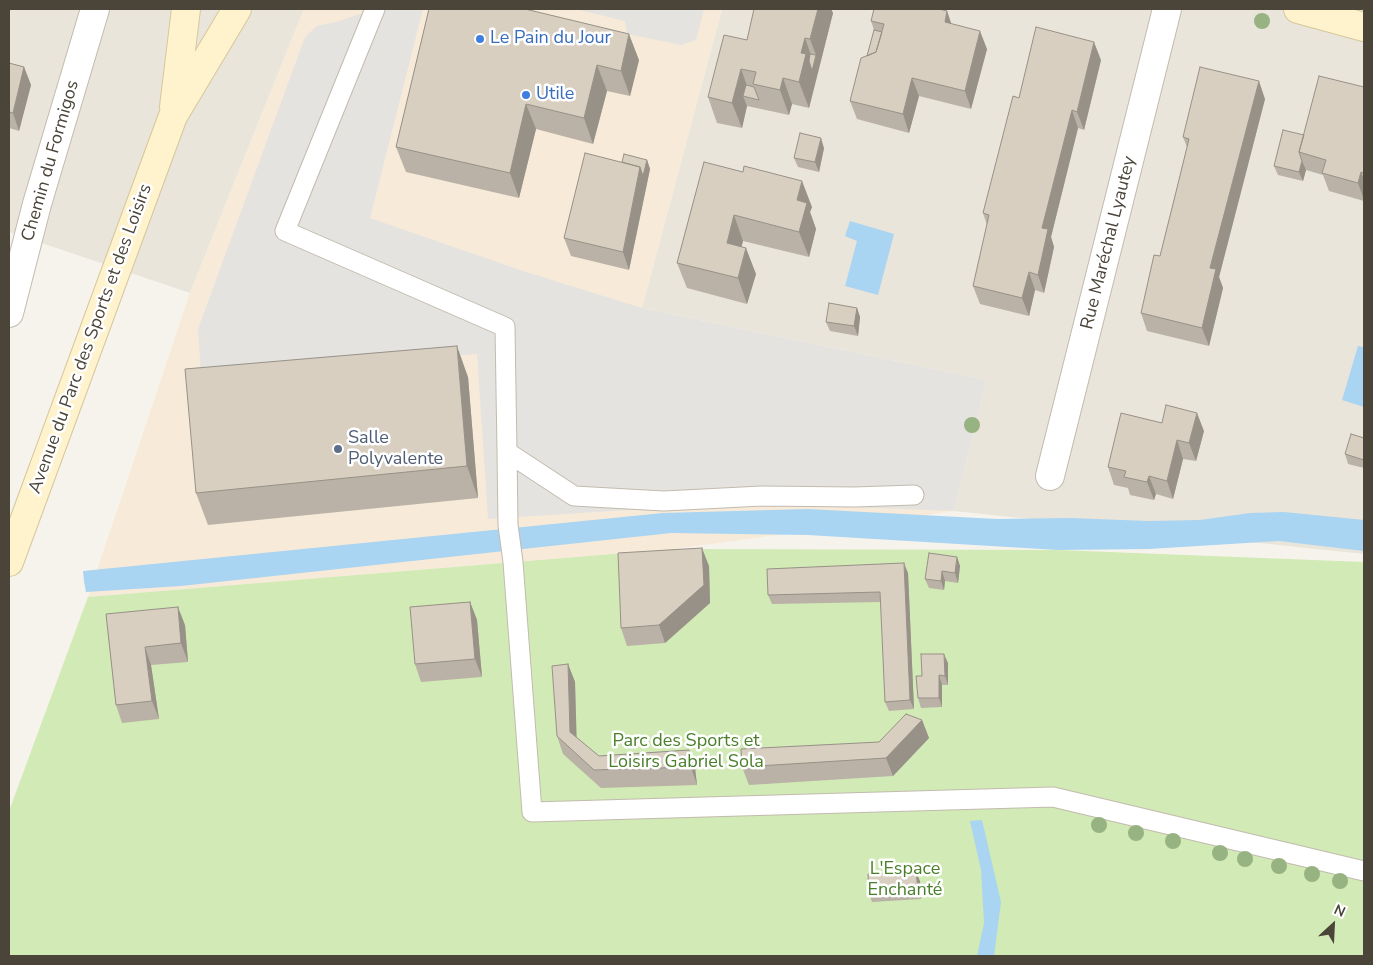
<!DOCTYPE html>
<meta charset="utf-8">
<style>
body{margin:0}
#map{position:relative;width:1373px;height:965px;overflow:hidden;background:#f6f3ec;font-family:"Nunito Sans",sans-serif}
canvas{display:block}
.frame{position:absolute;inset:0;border:10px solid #4b4439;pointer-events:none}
.north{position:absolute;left:1308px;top:900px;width:50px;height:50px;-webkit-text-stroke:4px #fff;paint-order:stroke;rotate:25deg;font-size:14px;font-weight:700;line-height:20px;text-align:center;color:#4b4439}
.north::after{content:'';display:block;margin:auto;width:18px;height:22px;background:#4b4439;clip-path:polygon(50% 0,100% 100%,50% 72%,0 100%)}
</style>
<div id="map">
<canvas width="1373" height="965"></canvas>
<div class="frame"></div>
<div class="north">N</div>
</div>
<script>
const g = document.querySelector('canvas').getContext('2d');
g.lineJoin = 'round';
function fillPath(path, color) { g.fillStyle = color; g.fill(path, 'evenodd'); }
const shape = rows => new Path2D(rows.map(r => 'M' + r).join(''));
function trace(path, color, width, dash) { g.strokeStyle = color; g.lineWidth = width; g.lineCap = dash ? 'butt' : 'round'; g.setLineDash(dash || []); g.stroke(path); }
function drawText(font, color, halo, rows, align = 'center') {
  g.font = font + ' "Nunito Sans",sans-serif'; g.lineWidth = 5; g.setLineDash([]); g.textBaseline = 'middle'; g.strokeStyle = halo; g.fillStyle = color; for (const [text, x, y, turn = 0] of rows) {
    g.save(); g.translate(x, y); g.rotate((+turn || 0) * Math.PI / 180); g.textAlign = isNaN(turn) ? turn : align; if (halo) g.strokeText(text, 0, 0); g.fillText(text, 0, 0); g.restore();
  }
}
fillPath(shape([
 [9,9,304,9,190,293,9,232],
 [722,9,1364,9,1364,554,954,511,987,380,642,308]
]), '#eae5da');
fillPath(shape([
 [304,9,722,9,642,308,987,380,954,511,674,549,88,597,190,293]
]), '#f7ead8');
fillPath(shape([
 [674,549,1058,550,1364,562,1364,956,9,956,9,811,88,597]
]), '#d2eab5');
fillPath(shape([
 [375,9,423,9,370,218,523,271,642,308,987,380,954,511,738,503,488,519,477,354,201,375,198,329,305,37,317,26,336,22],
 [575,9,704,9,696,40,681,45,627,34,625,21]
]), '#e5e3e0');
fillPath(shape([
 [850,221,894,234,878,295,845,286,857,241,845,236],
 [1358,346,1364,347,1364,407,1342,400],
 [808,509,997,519,1070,518,1148,521,1200,520,1250,513,1284,512,1364,520,1364,551,1279,541,1149,549,1058,550,808,535,671,533,181,586,86,592,84,581,83,571,663,513],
 [982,820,1001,902,994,956,977,956,984,923,981,870,970,821]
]), '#a9d4f2');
const service = shape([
 [375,9,285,231,505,327,507,452,574,496,664,501,762,496,854,497,914,495],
 [507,452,508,525,513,562,532,812,1053,797,1364,871]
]);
const minor = shape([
 [9,313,37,204,95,9],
 [1050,476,1167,9]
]);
const secondary = shape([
 [1298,9,1364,27],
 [174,107,186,9],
 [9,562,173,116,237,9]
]);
trace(service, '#c2bbae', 21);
trace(minor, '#c2bbae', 30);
trace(secondary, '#d6c79b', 30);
trace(service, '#fff', 19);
trace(minor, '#fff', 28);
trace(secondary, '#fff3cd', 28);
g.fillStyle = '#97b381';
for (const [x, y] of [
 [1262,21],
 [972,425],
 [1099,825],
 [1136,833],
 [1173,841],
 [1220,853],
 [1245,859],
 [1279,866],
 [1312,874],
 [1340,881]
]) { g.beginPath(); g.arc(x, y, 8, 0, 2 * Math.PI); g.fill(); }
fillPath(shape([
 [429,9,639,60,630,96,607,91,593,144,536,129,519,198,406,172,396,147],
 [754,9,831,9,833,13,809,108,792,104,789,115,747,106,742,128,717,123,708,97,747,40],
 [947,11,951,23,987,49,971,109,919,96,909,133,857,119,850,101,867,56,874,30,871,21],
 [1101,60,1084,130,1078,128,1051,237,1054,247,1044,293,1035,290,1029,316,980,304,973,286,987,225,983,213,1019,98],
 [9,63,24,67,31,85,19,131,9,128],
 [1364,87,1364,201,1329,191,1323,175,1306,170,1303,181,1278,175,1274,166,1304,135],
 [1265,99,1219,277,1223,288,1209,346,1147,331,1141,313,1160,256,1187,147,1183,137],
 [824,148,819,172,798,167,794,158],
 [647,160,650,169,629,270,571,256,564,238,622,162],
 [704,162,812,207,810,212,816,229,809,257,743,241,741,247,756,274,747,304,687,288,677,263],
 [857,308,860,317,858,336,830,331,826,322],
 [468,377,478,498,208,525,196,493],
 [1162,423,1204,431,1196,461,1183,459,1173,499,1156,494,1154,500,1130,495,1128,488,1114,485,1108,467],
 [1364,438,1364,468,1348,464,1345,454],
 [957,557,960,566,958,583,945,581,944,590,929,588,925,579],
 [709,566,710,603,665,643,627,646,621,628],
 [908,573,914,709,889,711,885,702,881,602,772,604,768,595],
 [470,602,477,620,482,677,421,682,415,664],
 [106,614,185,625,188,662,151,665,159,719,122,723,116,705],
 [948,663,948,685,942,685,942,707,921,708,918,698,922,676],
 [568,664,575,682,576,737,599,756,689,750,695,768,697,785,601,788,563,754,557,736],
 [922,720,929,738,893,776,749,785,742,767,879,742],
 [920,881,921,899,872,902,869,893]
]), '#bab2a6');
fillPath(shape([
 [818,9,831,9,833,13,809,108,799,82,801,53,805,38,814,64,816,55,810,39],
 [947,11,953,29,945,22],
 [980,31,987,49,971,109,965,91],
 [629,34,639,60,630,96,621,71],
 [1094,42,1101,60,1084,130,1077,112],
 [597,65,607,91,593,144,584,118],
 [24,67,31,85,19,131,13,113],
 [741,69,750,94,743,96,747,106,742,128,732,103],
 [783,78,792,104,789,115,780,90],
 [912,78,919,96,909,133,903,114],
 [1259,81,1265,99,1219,277,1223,288,1209,346,1202,328,1210,268],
 [526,104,536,129,519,198,510,173],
 [1072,110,1078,128,1051,237,1054,247,1044,293,1038,275,1042,228],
 [821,138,824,148,819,172,815,162],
 [647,160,650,169,629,270,623,252,640,167],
 [1302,161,1306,170,1303,181,1299,172],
 [1361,172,1364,180,1364,200,1358,183],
 [802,181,812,207,810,212,816,229,809,257,799,232,797,200],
 [734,215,743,241,736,268,727,243],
 [746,248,756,274,747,304,738,278],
 [1029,272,1035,290,1029,316,1022,298],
 [857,308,860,317,858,336,854,326],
 [457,346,468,377,478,498,467,466],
 [1197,413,1204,431,1196,461,1189,443],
 [1177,440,1183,459,1173,499,1167,481],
 [1149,476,1156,494,1154,500,1147,482],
 [702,548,709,566,710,603,665,643,659,625],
 [957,557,960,566,958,583,955,573],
 [904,563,908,573,914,709,910,700],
 [942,571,945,581,944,590,941,581],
 [470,602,477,620,482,677,475,659],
 [178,607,185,625,188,662,181,643],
 [145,647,151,665,159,719,152,701],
 [944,654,948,663,948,685,945,676],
 [568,664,575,682,577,750,570,732],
 [939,675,942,685,942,707,939,698],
 [922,720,929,738,893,776,886,758],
 [689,750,695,768,697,785,691,767],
 [916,872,920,881,921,899,918,890]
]), '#979187');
const building = shape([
 [429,9,525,9,629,34,621,71,597,65,584,118,526,104,510,173,396,147,429,9],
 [754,9,818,9,810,39,805,38,801,53,806,54,799,82,783,78,780,90,753,84,756,72,741,69,732,103,708,97,724,35,747,40,754,9],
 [874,9,939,9,947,11,945,22,980,31,965,91,912,78,903,114,850,101,861,58,876,52,884,24,871,21,874,9],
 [1036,27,1094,42,1077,112,1072,110,1042,228,1048,229,1038,275,1029,272,1022,298,973,286,989,215,983,213,1013,96,1019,98,1036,27],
 [874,30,882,32,876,52,867,56,874,30],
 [810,54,816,55,812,71,809,61,810,54],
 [9,63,24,67,13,113,9,112,9,63],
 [1200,67,1259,81,1210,268,1216,269,1202,328,1141,313,1154,255,1160,256,1175,196,1189,139,1183,137,1200,67],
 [1319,76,1364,87,1364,173,1361,172,1358,183,1322,173,1326,160,1299,152,1319,76],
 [746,85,754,87,759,100,743,96,746,85],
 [1283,130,1304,135,1299,152,1302,161,1299,172,1274,166,1283,130],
 [800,133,821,138,815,162,794,158,800,133],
 [585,153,640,167,623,252,564,238,585,153],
 [624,154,647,160,643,176,640,167,622,162,624,154],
 [704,162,743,172,744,166,802,181,797,200,807,203,799,232,734,215,727,243,746,248,738,278,677,263,704,162],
 [829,303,857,308,854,326,826,322,829,303],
 [457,346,467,466,196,493,185,369,457,346],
 [1166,405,1197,413,1189,443,1177,440,1167,481,1149,476,1147,482,1124,477,1126,471,1108,467,1121,413,1162,423,1166,405],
 [1351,434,1364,438,1364,460,1345,454,1351,434],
 [702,548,704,585,659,625,621,628,618,553,702,548],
 [929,553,957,557,955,573,942,571,941,581,925,579,929,553],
 [904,563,910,700,885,702,880,592,768,595,767,569,904,563],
 [470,602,475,659,415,664,410,607,470,602],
 [178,607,181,643,145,647,152,701,116,705,106,614,178,607],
 [921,654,944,654,945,676,939,675,939,698,918,698,916,676,922,676,921,654],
 [568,664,570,732,599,756,689,750,691,767,594,770,557,736,552,666,568,664],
 [906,714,922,720,886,758,742,767,741,749,879,742,906,714],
 [916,872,918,890,869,893,868,874,916,872]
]);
fillPath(building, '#d8cfc1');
trace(building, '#979187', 1);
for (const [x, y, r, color] of [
 [480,39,5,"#3f7fe0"],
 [526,95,5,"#3f7fe0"],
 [338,449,5,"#5c6f8a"]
]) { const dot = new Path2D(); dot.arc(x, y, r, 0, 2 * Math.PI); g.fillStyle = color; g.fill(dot); trace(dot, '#fff', 2); }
drawText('18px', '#366cbe', '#fff', [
 ["Le Pain du Jour",490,39],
 ["Utile",536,95]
], 'left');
drawText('18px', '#4b4439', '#fff', [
 ["Chemin du Formigos",51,161,-74],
 ["Rue Maréchal Lyautey",1109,243,-76],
 ["Avenue du Parc des Sports et des Loisirs",91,339,-70]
]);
drawText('18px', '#4e5e75', '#fff', [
 ["Salle",348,439],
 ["Polyvalente",348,460]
], 'left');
drawText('18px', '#4a7f2a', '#fff', [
 ["Parc des Sports et",686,742],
 ["Loisirs Gabriel Sola",686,763],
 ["L'Espace",905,870],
 ["Enchanté",905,891]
]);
</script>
